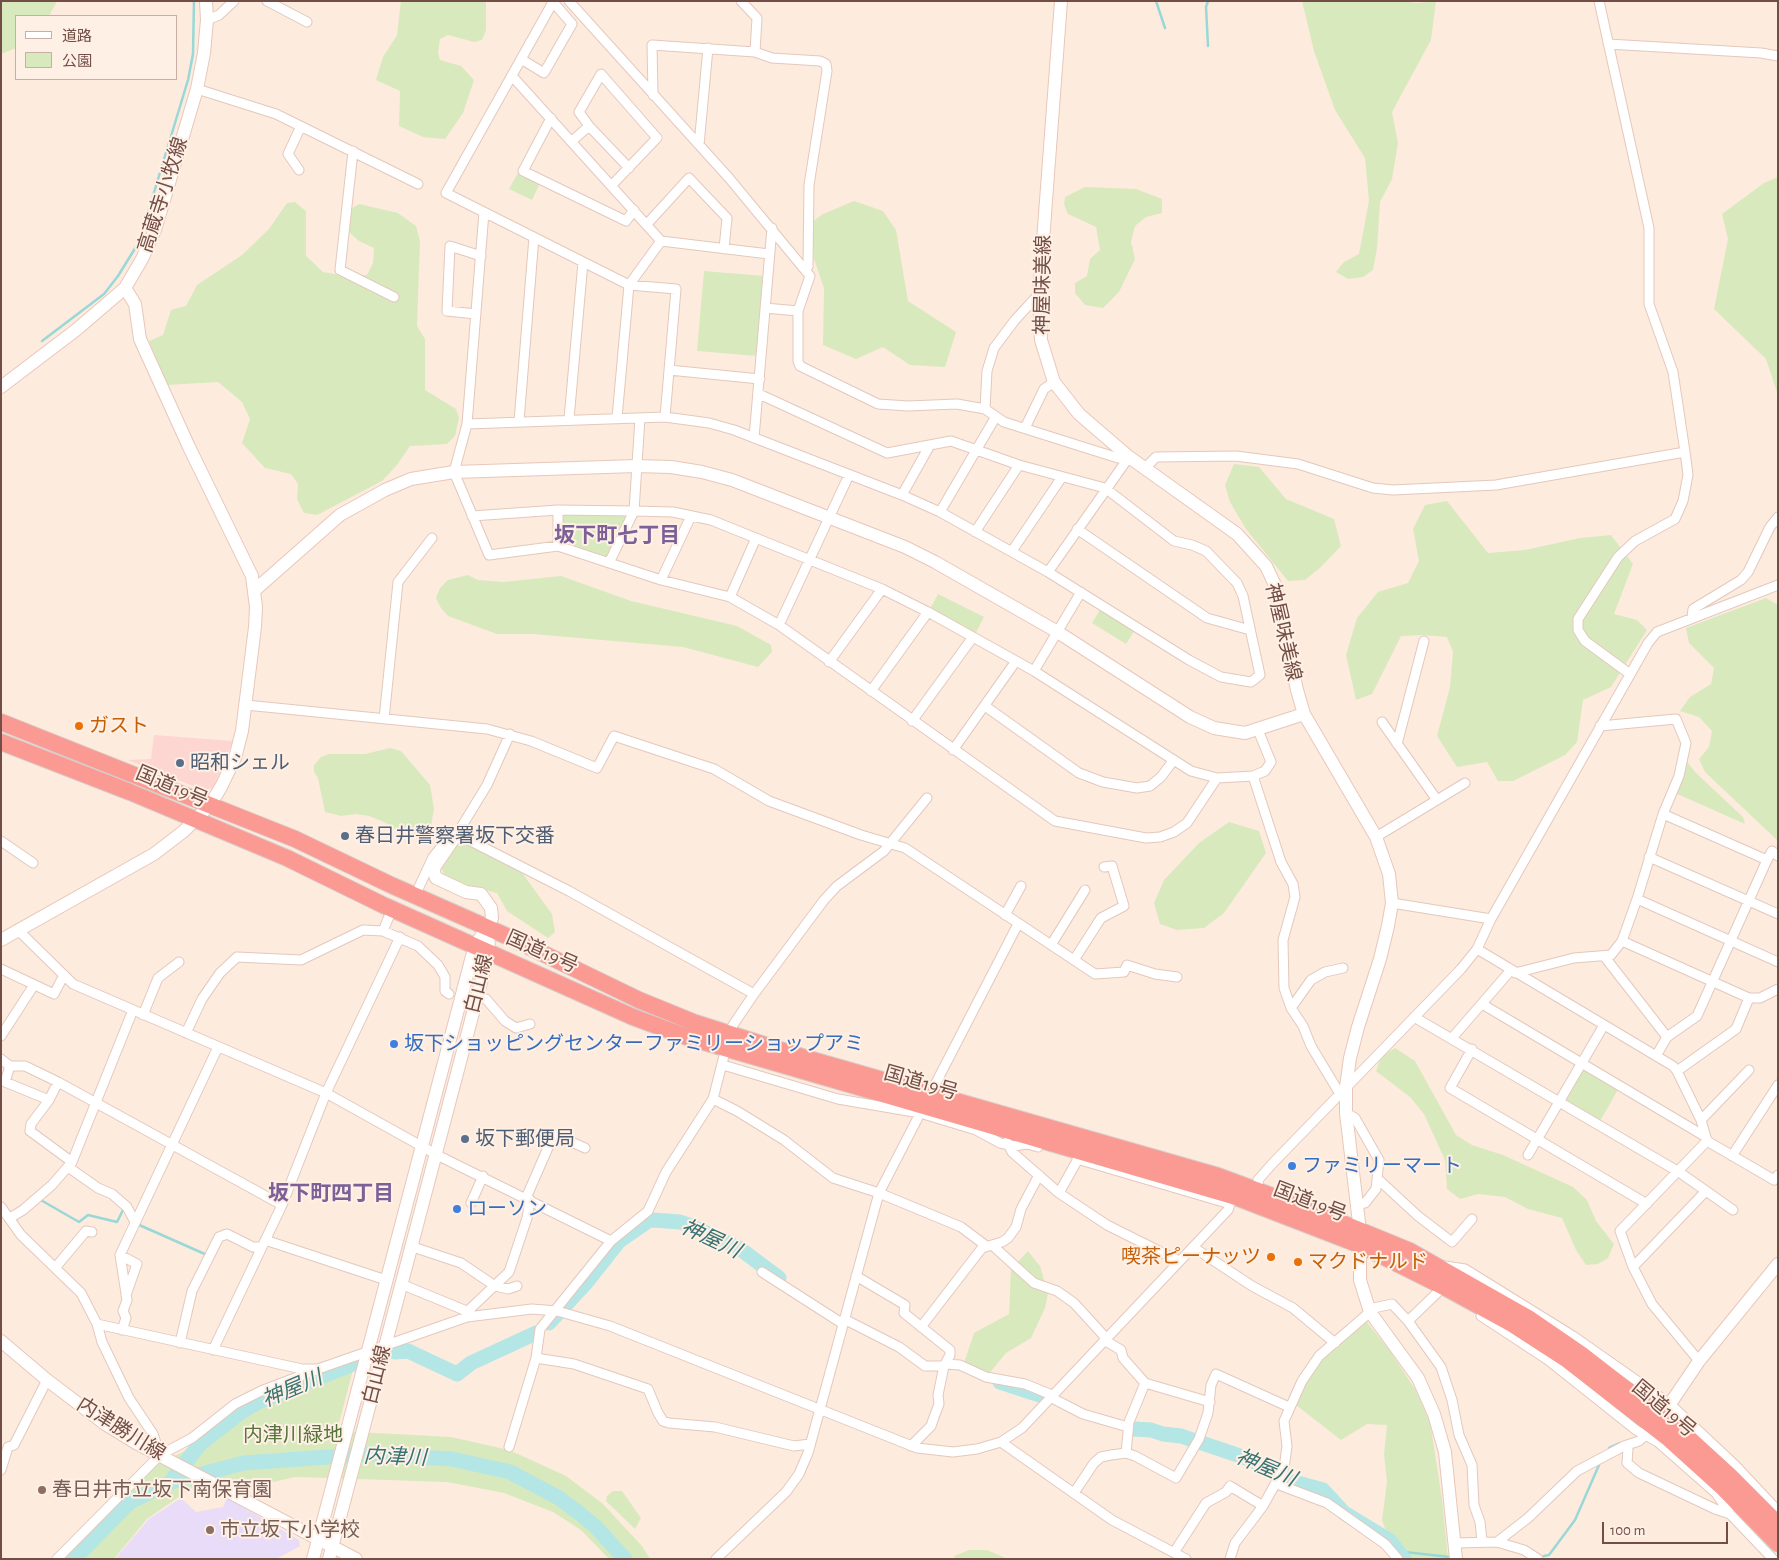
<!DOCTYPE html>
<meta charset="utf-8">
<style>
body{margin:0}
#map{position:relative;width:1779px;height:1560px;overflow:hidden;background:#fdebde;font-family:"Alegreya Sans","Noto Sans JP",sans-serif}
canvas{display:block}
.frame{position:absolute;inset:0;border:2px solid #734e46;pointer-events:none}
.legend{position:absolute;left:15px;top:15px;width:162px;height:65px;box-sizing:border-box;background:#fff0e5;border:1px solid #c7afa5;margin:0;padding:6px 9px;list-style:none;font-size:15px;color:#734e46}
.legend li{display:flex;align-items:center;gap:10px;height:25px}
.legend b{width:25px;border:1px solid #c7afa5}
.scale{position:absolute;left:1602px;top:1522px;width:126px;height:22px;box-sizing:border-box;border:2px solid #734e46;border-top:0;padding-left:6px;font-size:15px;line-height:18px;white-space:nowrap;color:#734e46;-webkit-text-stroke:4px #fff0e5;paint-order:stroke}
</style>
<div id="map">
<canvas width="1779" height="1560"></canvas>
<div class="frame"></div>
<ul class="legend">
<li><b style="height:6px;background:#fff"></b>道路</li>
<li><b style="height:14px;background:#d8eabd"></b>公園</li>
</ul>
<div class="scale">100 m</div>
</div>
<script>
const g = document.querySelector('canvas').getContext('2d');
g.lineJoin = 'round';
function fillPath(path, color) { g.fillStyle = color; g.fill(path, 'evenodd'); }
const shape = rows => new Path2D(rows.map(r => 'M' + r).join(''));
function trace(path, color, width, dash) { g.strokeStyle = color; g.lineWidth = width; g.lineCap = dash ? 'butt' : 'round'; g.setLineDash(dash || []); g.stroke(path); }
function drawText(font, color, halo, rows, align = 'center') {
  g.font = font + ' "Alegreya Sans","Noto Sans JP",sans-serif'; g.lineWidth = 4; g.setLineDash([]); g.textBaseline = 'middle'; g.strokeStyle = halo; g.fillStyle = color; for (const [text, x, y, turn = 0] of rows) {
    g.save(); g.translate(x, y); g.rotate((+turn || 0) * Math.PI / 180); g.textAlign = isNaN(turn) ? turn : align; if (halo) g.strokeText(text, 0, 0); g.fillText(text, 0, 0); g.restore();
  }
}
fillPath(shape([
 [154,735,233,741,213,788,203,790,128,760,151,759]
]), '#fed6d1');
fillPath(shape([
 [181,1498,196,1512,223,1507,227,1498,299,1540,300,1546,276,1559,115,1559,149,1519]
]), '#e9dcf9');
fillPath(shape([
 [1,1,57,1,49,16,16,16,16,48,1,54],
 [401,1,486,1,486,30,482,40,474,42,448,35,440,39,438,53,440,60,461,66,474,80,463,113,445,139,423,137,399,126,400,91,376,80,383,57,397,35],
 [1302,1,1403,1,1417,3,1436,1,1431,40,1392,112,1398,143,1392,179,1380,202,1377,248,1373,270,1363,277,1348,279,1336,272,1344,262,1359,254,1369,201,1365,158,1335,110,1314,51],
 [518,173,540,183,532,200,509,189],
 [1778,177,1778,395,1766,359,1714,309,1728,239,1722,214,1764,183],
 [1085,187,1136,189,1162,199,1162,213,1146,217,1135,226,1131,242,1135,259,1119,292,1103,308,1085,305,1075,293,1075,283,1087,276,1090,259,1100,250,1096,227,1068,214,1064,204,1065,197],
 [854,201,883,211,896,230,908,301,956,332,945,367,910,365,883,347,856,359,823,345,824,288,814,259,812,222,823,214],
 [295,202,306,211,306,256,323,272,346,276,367,275,373,263,374,248,359,241,350,233,349,210,359,204,398,213,416,226,420,241,417,326,425,339,425,390,456,409,459,418,455,436,447,444,410,446,397,465,382,481,317,515,304,513,297,499,298,484,291,474,265,468,242,443,250,419,242,402,218,382,167,385,149,341,163,335,171,310,186,306,197,285,242,255,269,229,287,203],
 [704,271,764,276,757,356,697,351],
 [1234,464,1259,467,1286,499,1334,519,1341,546,1321,567,1305,580,1288,581,1246,529,1230,502,1225,485],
 [1447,501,1488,553,1525,550,1580,538,1611,535,1633,564,1614,614,1637,620,1647,630,1611,687,1583,700,1577,742,1565,755,1513,781,1498,781,1487,762,1457,767,1437,736,1450,687,1453,652,1447,637,1422,635,1401,636,1372,694,1356,700,1346,655,1357,618,1378,592,1408,583,1419,561,1413,529,1425,505],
 [564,513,624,514,626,517,608,557,604,558,564,541,561,516],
 [468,575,478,580,503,582,561,576,631,601,737,626,771,645,772,652,758,667,683,647,533,634,497,634,448,616,441,608,436,598,440,588,448,580],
 [938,594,984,617,975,634,930,609],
 [1766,598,1778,605,1778,841,1705,772,1699,759,1709,747,1712,731,1699,717,1680,711,1690,697,1711,684,1714,668,1689,643,1686,628],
 [1101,608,1135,630,1126,644,1092,623],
 [390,748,401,751,430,785,434,809,431,826,426,836,418,838,406,836,384,822,369,816,356,814,341,816,325,812,318,778,314,772,314,765,321,757,329,754,365,754],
 [1686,760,1695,772,1743,817,1745,824,1675,793],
 [1229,822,1259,831,1266,853,1224,913,1204,928,1177,930,1160,924,1154,903,1164,880,1199,843],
 [465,842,520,870,552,914,555,932,548,938,507,911,497,893,466,885,444,874,440,865,455,844],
 [1395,1048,1415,1061,1456,1135,1472,1145,1503,1155,1573,1187,1587,1200,1596,1221,1614,1244,1608,1258,1598,1264,1586,1265,1576,1250,1562,1218,1528,1209,1505,1197,1478,1194,1460,1199,1447,1189,1445,1160,1424,1114,1410,1097,1376,1071,1381,1057],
 [1583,1069,1586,1069,1619,1088,1600,1121,1567,1101,1566,1098],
 [1028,1251,1040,1266,1048,1293,1045,1308,1031,1338,1006,1353,988,1375,964,1363,974,1333,1009,1314,1011,1269],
 [1366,1321,1390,1351,1415,1389,1430,1422,1442,1499,1448,1559,1402,1559,1391,1545,1382,1520,1387,1482,1384,1454,1387,1425,1367,1424,1341,1440,1296,1405,1312,1371,1327,1353],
 [354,1366,337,1431,451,1437,509,1450,566,1476,602,1503,642,1546,650,1559,609,1559,581,1530,553,1512,504,1493,447,1482,295,1477,247,1488,235,1483,186,1492,147,1519,114,1559,61,1559,153,1465,181,1453,227,1427,250,1409,317,1379],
 [613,1491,622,1491,641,1518,635,1529,606,1501,607,1496],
 [969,1550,987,1550,1008,1559,955,1559,954,1556]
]), '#d8eabd');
trace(shape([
 [1156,1,1165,28],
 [1208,1,1206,7,1208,46],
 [42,341,104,294,118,276,139,242,188,80,193,54,194,1],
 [39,1199,79,1222,88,1215,117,1222,124,1208],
 [137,1224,207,1255],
 [1609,1448,1620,1443],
 [1396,1551,1450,1557],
 [1544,1556,1549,1555,1575,1520,1599,1465]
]), '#99d8d7', 2.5);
trace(shape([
 [549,1323,585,1284,619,1241,648,1221,653,1220,680,1222,689,1225,739,1248,779,1278],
 [395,1352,408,1351,457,1374,471,1363,536,1333],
 [1000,1382,1046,1397],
 [1134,1429,1151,1430,1163,1434,1181,1436,1252,1460,1283,1479,1323,1490,1344,1513,1390,1541,1404,1559],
 [174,1477,200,1444,241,1412,258,1402,353,1364],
 [74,1559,130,1502,171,1482,244,1463,369,1454,452,1459,510,1472,559,1498,579,1513,595,1526,625,1559]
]), '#b3e6e4', 15);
const street = shape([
 [267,1,307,22],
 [569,1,729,178,810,276,798,311,798,361,800,366,878,404,908,406,957,404,985,409,1004,422,1118,458,1129,457,1048,572],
 [741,1,757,18,755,52],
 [207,20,219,15,234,1],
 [1608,44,1761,53,1778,56],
 [521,59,544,73,572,24,553,2,446,193,629,285,676,289,665,417],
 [512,76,661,241],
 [197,89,276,114,418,184],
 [653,95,652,45,755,52,772,58,820,61,826,64,827,71,809,185,808,266,806,270],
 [551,118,523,171,626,221,634,210],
 [589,126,629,168],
 [572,141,589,126,579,112,601,74,657,138,612,185],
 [699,145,708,48],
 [353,151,340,270,394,297],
 [299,170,288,154,301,126],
 [484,212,467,424,454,472,489,555,558,546,661,580,730,597,779,625,1055,821,1146,838,1160,837,1174,832,1187,823,1217,778],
 [647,224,689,178,727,218,724,249],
 [765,308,798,311],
 [476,314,447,311,450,246,481,256],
 [669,370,760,379],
 [985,409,987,371,994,348,1015,320,1039,294],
 [617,418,629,285,661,241,769,254],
 [569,419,583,262],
 [519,421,534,237],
 [467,424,665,417,709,423,734,430,902,495,940,512,1048,572,1189,660,1221,677,1251,682,1260,675,1243,596,1237,583,1206,551,1192,545,1174,541,1105,488,1019,465,951,441,887,453,759,394],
 [1025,428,1044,389,1054,382],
 [754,438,772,228],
 [1146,467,1156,457,1236,456,1298,464,1373,488,1393,490,1496,485,1685,452,1673,372,1649,304,1649,228,1599,1],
 [902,495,930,445],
 [940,512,995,418],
 [472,516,558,510,634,511,673,512,711,520,882,589,928,612,1034,671,1191,771,1217,778,1253,776,1265,771,1271,762,1258,730],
 [1077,529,1207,618,1250,630],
 [975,532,1019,465],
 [558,546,558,510],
 [1012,551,1062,477],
 [609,563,634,511,640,418],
 [661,580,691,516],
 [730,597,756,538],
 [1692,617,1693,609,1741,580,1748,572,1770,527,1778,517],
 [779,625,849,475],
 [829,662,882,589],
 [1034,671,1081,592],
 [1630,674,1585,641,1578,630,1578,619,1618,557,1635,541,1675,519,1683,501,1688,475,1685,452],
 [871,691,928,612],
 [246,705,487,729,531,741,597,768,614,736,714,769,769,801,861,835,905,848,1095,974,1124,972,1127,965,1155,974,1177,977],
 [985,706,1079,773,1103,782,1137,788,1150,786,1161,777,1173,761],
 [384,719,398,582,432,538],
 [912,721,973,637],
 [1382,722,1437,800],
 [1397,744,1424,641],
 [953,750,1016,661],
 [1253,776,1281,862,1293,884,1295,897,1283,940,1284,988,1291,1008,1303,1026,1311,1046,1340,1094],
 [1663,814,1767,860],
 [457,834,569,891,754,994],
 [453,836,457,834,487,785,510,734],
 [1376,837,1465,783],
 [1,841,33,863],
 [1649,857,1778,914],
 [419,887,433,857,442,846],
 [1637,899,1778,962],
 [1392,903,1491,919],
 [1005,915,1021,886],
 [18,930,73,984,326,1093,441,1157,611,1241],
 [383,931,392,909],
 [1622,941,1749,998],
 [1051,945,1085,890],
 [1477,949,1673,1066,1677,1071,1701,1120,1707,1141,1620,1231,1633,1267,1652,1304,1699,1361],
 [1604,956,1667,1037],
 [1074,960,1101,918,1124,906,1112,866,1104,867],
 [1,969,54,994,64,975],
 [1515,973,1574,958,1611,955,1622,941,1637,899,1663,814,1679,776,1686,743,1676,719,1600,726],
 [477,996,486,999,505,1021,516,1028,530,1024],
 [1482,1004,1706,1137],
 [1291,1008,1311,980,1325,972,1343,968],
 [143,1015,158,978,179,962],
 [1414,1017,1679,1172,1733,1210],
 [186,1033,202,999,220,973,237,957,301,960,363,930,383,931,418,946,438,965,445,977,445,991,449,994],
 [730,1035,733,1025,754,994,824,900,837,886,884,851,927,798],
 [1,1036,34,985],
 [1452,1038,1511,970],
 [1472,1049,1450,1088,1647,1204],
 [1656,1056,1667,1037,1697,1016,1767,860,1772,851,1778,856],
 [1,1059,10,1066,5,1082,49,1100],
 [723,1065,838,1099,920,1113,976,1130,1000,1143,1014,1146,1027,1144,1038,1147],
 [10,1066,25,1066,58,1082,282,1205],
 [1677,1071,1736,1029,1749,998,1760,998,1778,989],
 [58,1082,49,1100,31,1124,30,1131,72,1162],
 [713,1099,737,1111,784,1140,833,1178,879,1193,961,1227,985,1245],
 [1346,1113,1355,1118,1379,1160,1376,1189,1365,1203,1357,1204],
 [1701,1120,1749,1070],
 [1707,1141,1774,1180,1778,1175],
 [1007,1142,1012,1152,1059,1193,1107,1225,1179,1261],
 [1528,1155,1604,1025],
 [1732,1156,1778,1085],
 [1077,1159,1230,1204],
 [68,1167,98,1188,112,1194,127,1207,135,1222],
 [1379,1180,1418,1216,1452,1242,1472,1219],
 [1259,1191,1258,1180,1272,1164,1461,969,1477,949,1491,919,1648,643,1657,632,1778,585],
 [1059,1193,1078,1159],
 [526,1198,554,1134,585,1148],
 [471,1203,483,1176],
 [1,1207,21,1235,81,1293,97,1324,102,1342,129,1398,153,1434,160,1455],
 [10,1218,23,1210,52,1185,72,1162,133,1010],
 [265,1240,386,1280],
 [992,1245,1034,1283,1057,1291,1074,1303,1106,1338],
 [410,1246,461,1263,495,1286,508,1289,517,1286],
 [1193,1247,1252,1286,1293,1308,1335,1343],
 [120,1255,137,1264,126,1295],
 [1445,1266,1465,1269,1573,1336,1670,1404,1735,1465,1778,1511],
 [1633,1267,1705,1192],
 [55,1268,86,1231,92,1232],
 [762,1272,843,1324],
 [856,1276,905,1305,904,1313,950,1350,950,1355,944,1366,938,1395,939,1404,933,1420,931,1426,911,1446],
 [401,1284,469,1312],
 [1369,1309,1392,1304,1408,1321,1441,1367,1452,1400,1459,1435,1472,1465,1474,1505,1480,1522,1482,1541],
 [1481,1316,1548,1360,1636,1430,1658,1442,1716,1493,1730,1514,1773,1559],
 [467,1317,471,1308,509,1272,527,1218,530,1200],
 [844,1319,899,1347,925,1366,944,1366],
 [1408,1321,1438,1292],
 [97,1324,302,1369,318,1369,467,1317,532,1309,557,1311,610,1326,917,1448,953,1452,977,1449,1001,1442,1022,1428,1228,1210,1233,1196],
 [921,1327,982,1248,1002,1242,1008,1238,1016,1227,1021,1209,1039,1175],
 [122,1330,126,1318,123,1311,127,1300,120,1255,218,1047],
 [1104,1340,1121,1350,1123,1358,1145,1383,1210,1402],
 [180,1343,192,1291,219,1237,227,1234,253,1247,261,1247],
 [213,1350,282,1205,326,1093,400,937],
 [536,1358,574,1364,648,1389,658,1413,663,1421,669,1423,715,1427,794,1446,810,1444],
 [945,1364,960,1365,986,1377,1025,1384,1052,1395],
 [1050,1397,1083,1414,1128,1427],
 [1001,1442,1112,1520,1186,1559],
 [1624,1446,1628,1449,1627,1463,1639,1473,1715,1509,1730,1514],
 [509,1447,536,1358,540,1329,611,1241,648,1211,666,1172,713,1099,726,1048],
 [1126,1453,1129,1422,1145,1383],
 [1,1470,8,1447,14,1445,47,1380],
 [1277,1484,1327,1503,1385,1544,1398,1559],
 [1074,1493,1094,1463,1101,1457,1111,1455,1126,1453,1135,1456,1176,1478,1199,1439,1208,1413,1211,1385,1216,1374,1289,1407],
 [1497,1542,1524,1550,1538,1559],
 [1455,1543,1497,1542,1528,1518,1577,1471,1624,1446,1639,1441,1649,1432],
 [1175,1551,1206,1503,1226,1492,1230,1486,1263,1506],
 [57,1559,160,1455,192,1438,235,1404,261,1391,316,1370],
 [716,1559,786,1492,799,1474,808,1453,879,1193,1018,924],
 [1230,1559,1235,1543,1263,1506,1284,1468,1287,1446,1284,1421,1302,1381,1319,1356,1370,1312]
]);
const secondary = shape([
 [1061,1,1039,294,1041,340,1054,382,1079,414,1129,457,1237,534,1266,566,1275,585,1297,690,1304,714,1376,837,1389,874,1392,903,1388,926,1380,959,1358,1027,1350,1058,1346,1087,1346,1113,1360,1231,1360,1280,1370,1312,1418,1378,1434,1414,1445,1452,1456,1559],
 [1,387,76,330,125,288,142,259,155,230,197,89,204,53,207,20,206,1],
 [255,590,340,515,385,490,411,479,454,472,636,466,671,467,702,472,732,480,905,547,935,562,1056,631,1190,717,1214,728,1245,733,1304,714],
 [1,940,154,854,184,831,210,805,221,787,235,758,242,731,255,627,256,607,252,576,189,447,140,339,135,304,125,288],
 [1,1341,47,1380,105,1424,136,1443,356,1559],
 [1670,1404,1699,1361,1778,1264],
 [313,1559,475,945,488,927,492,918,491,908,481,894,466,892,436,878,433,869,457,834],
 [329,1559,489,952,488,927]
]);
const highway = shape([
 [1,722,295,839,391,885,511,938,639,1000,693,1022,809,1059,1218,1176,1310,1210,1410,1251,1530,1319,1581,1354,1683,1433,1730,1476,1778,1524],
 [1,742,130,792,287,858,383,905,633,1017,687,1037,1233,1196,1360,1245,1448,1289,1512,1324,1566,1359,1669,1439,1721,1486,1778,1544]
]);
trace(street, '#e3c8bd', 11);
trace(secondary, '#e8c7ba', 14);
trace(highway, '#d8cdcb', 18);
trace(street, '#fff', 9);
trace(secondary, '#fff', 12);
trace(highway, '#fa9a92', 16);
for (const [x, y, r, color] of [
 [79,726,5,"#e8710a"],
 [180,763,5,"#5c6f8a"],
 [345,836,5,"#5c6f8a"],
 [394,1044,5,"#3f7fe0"],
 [465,1139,5,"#5c6f8a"],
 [1292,1166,5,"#3f7fe0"],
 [457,1209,5,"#3f7fe0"],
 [1271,1257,5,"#e8710a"],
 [1298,1262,5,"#e8710a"],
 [42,1490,5,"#8d6e63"],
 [210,1530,5,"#8d6e63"]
]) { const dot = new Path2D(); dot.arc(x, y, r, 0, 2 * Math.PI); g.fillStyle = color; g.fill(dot); trace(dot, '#fff0e5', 2); }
drawText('20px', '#734e46', '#fff0e5', [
 ["高蔵寺小牧線",163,195,-72],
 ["神屋味美線",1043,285,-89],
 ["神屋味美線",1283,632,77],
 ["国道19号",172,787,23],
 ["国道19号",542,952,24],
 ["白山線",479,984,-76],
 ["国道19号",921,1083,16],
 ["国道19号",1310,1202,21],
 ["白山線",377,1375,-76],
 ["国道19号",1664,1409,40],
 ["内津勝川線",121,1429,32]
]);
drawText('20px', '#c56008', '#fff0e5', [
 ["ガスト",89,726],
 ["喫茶ピーナッツ",1261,1257,"right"],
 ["マクドナルド",1308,1262]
], 'left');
drawText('20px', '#4e5e75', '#fff0e5', [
 ["昭和シェル",190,763],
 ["春日井警察署坂下交番",355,836],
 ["坂下郵便局",475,1139]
], 'left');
drawText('20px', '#366cbe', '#fff0e5', [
 ["坂下ショッピングセンターファミリーショップアミ",404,1044],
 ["ファミリーマート",1302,1166],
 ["ローソン",467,1209]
], 'left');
drawText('20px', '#57743c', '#fff0e5', [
 ["内津川緑地",293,1435]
]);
drawText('20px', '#785e54', '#fff0e5', [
 ["春日井市立坂下南保育園",52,1490],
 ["市立坂下小学校",220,1530]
], 'left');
drawText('bold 21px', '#7b6197', '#fff0e5', [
 ["坂下町七丁目",617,536],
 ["坂下町四丁目",331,1194]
]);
drawText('italic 21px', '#377372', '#fff0e5', [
 ["神屋川",711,1239,25],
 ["神屋川",292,1389,-23],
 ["内津川",395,1457,2],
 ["神屋川",1266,1468,23]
]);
</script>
